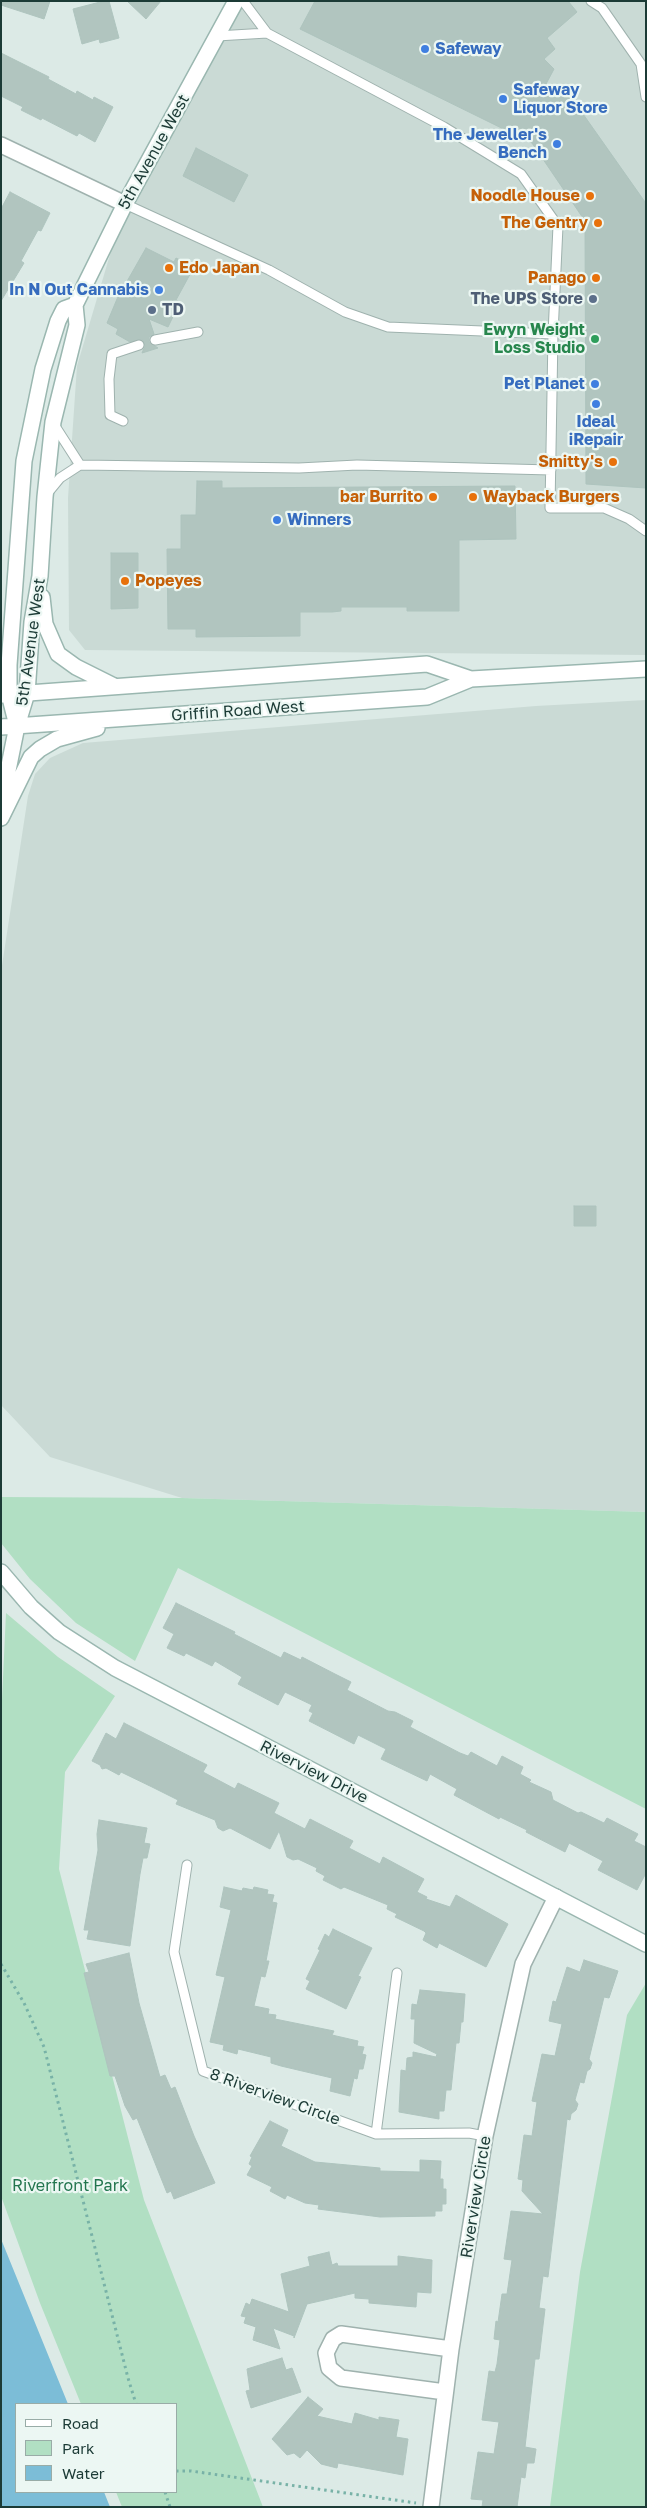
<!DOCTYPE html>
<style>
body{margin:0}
#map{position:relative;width:647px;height:2508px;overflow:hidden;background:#dceae6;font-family:"Golos Text",sans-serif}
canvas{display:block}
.frame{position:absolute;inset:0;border:2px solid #1c3b36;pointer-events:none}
.legend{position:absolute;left:15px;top:2403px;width:162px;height:90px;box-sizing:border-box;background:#ecf7f3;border:1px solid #99aca7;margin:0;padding:6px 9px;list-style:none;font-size:15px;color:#1c3b36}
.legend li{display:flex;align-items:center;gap:10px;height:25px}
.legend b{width:25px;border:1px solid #99aca7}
</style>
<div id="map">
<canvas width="647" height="2508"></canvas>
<div class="frame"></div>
<ul class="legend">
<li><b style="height:6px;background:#fff"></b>Road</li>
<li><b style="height:14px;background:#b1dfc3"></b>Park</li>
<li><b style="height:14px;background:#7cbdd7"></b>Water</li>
</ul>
</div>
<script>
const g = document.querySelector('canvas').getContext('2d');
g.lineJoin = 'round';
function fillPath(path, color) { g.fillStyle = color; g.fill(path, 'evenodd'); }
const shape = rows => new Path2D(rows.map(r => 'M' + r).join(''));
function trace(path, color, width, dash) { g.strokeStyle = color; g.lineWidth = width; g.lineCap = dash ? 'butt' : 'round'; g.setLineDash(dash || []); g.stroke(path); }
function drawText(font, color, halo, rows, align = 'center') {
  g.font = font + ' "Golos Text",sans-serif'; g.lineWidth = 4.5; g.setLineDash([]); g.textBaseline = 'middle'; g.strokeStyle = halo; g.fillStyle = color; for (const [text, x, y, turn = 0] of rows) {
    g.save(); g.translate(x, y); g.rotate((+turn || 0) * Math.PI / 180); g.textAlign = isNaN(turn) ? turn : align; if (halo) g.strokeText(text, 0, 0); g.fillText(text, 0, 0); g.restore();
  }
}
fillPath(shape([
 [234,1,646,1,646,655,85,650,69,630,68,498,77,366,125,204],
 [646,700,646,1512,182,1498,50,1457,1,1405,1,972,28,796,35,774,50,758,83,743,536,706]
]), '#cadad5');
fillPath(shape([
 [1,1497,182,1498,646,1512,646,1809,178,1568,135,1661,76,1623,30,1579,1,1543],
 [6,1613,58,1657,115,1696,65,1772,59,1869,144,2200,263,2507,122,2507,116,2492,176,2492,176,2404,81,2404,40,2303,1,2196,1,1721],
 [646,1983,646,2507,550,2507,580,2272,627,2015]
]), '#b1dfc3');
fillPath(shape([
 [1,2239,68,2404,16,2404,16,2492,104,2492,110,2507,1,2507]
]), '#7cbdd7');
const building = shape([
 [1,1,50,1,44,19,1,5,1,1],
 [104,1,109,1,119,38,100,43,99,39,82,44,73,9,104,1],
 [127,1,161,1,146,19,127,1],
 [315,1,568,1,577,12,547,38,555,49,544,59,554,69,546,84,571,97,645,202,646,488,586,484,585,221,532,143,300,29,315,1],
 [1,53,49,77,48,79,76,94,77,91,93,100,94,97,113,107,95,142,79,133,77,136,42,118,41,120,21,110,23,107,1,96,1,53],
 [196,148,248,175,234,202,183,176,196,148],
 [10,192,50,213,41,231,38,230,21,261,24,263,1,301,1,209,10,192],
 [146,248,174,262,176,258,194,267,176,300,180,302,168,327,149,319,154,334,149,337,149,342,158,348,142,353,145,346,143,340,130,342,116,334,118,329,107,323,117,299,146,248],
 [197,481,222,481,222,488,515,486,516,539,459,540,459,611,407,611,407,607,341,607,341,611,332,612,300,612,300,636,196,637,196,629,168,629,167,549,181,549,181,515,196,515,197,481],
 [111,553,138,553,138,608,111,609,111,553],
 [574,1206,596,1206,596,1226,574,1226,574,1206],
 [176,1603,235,1632,234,1634,281,1658,284,1652,301,1660,302,1657,335,1674,351,1682,347,1690,388,1711,395,1712,413,1721,410,1727,460,1753,468,1756,471,1752,497,1766,502,1756,523,1767,520,1774,531,1780,529,1782,551,1792,553,1800,578,1813,581,1812,604,1823,607,1818,638,1834,634,1841,646,1847,646,1873,637,1890,598,1870,603,1861,569,1843,565,1852,526,1832,527,1830,500,1817,499,1819,454,1795,457,1789,430,1774,427,1781,381,1759,386,1749,358,1735,354,1744,309,1721,313,1713,309,1711,312,1705,285,1692,278,1705,238,1684,242,1677,215,1661,212,1666,186,1653,184,1656,167,1648,174,1634,163,1628,176,1603],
 [124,1723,207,1765,203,1772,235,1789,238,1783,279,1803,274,1813,305,1829,310,1819,353,1841,349,1848,380,1864,383,1857,424,1879,417,1892,427,1897,426,1899,450,1907,456,1895,508,1924,486,1967,439,1943,437,1948,423,1940,426,1933,424,1931,395,1917,397,1914,387,1909,388,1905,344,1887,341,1889,323,1880,325,1876,316,1871,317,1868,298,1859,293,1860,287,1857,279,1831,270,1849,230,1828,223,1831,218,1828,215,1820,176,1804,178,1800,152,1787,121,1772,119,1775,106,1768,102,1769,100,1765,92,1761,106,1733,116,1739,124,1723],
 [99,1820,147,1828,144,1843,150,1844,147,1858,143,1858,140,1874,130,1946,87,1939,89,1930,84,1930,98,1850,97,1834,99,1820],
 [224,1887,242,1891,243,1888,253,1890,254,1887,268,1890,267,1894,274,1895,272,1902,277,1903,266,1961,269,1961,265,1977,261,1976,254,2006,269,2009,268,2014,276,2015,275,2019,334,2031,332,2035,358,2041,357,2046,364,2047,362,2054,366,2055,363,2069,359,2069,357,2079,354,2078,350,2096,330,2091,332,2078,281,2066,271,2063,271,2057,238,2049,237,2054,223,2050,224,2045,210,2042,225,1977,216,1975,231,1910,220,1907,224,1887],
 [333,1929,372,1948,358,1976,361,1977,346,2009,306,1989,310,1981,306,1979,320,1950,318,1949,325,1934,329,1937,333,1929],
 [129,1953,139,2003,160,2077,165,2075,171,2089,175,2087,194,2136,215,2183,174,2199,171,2191,167,2193,137,2118,133,2120,125,2106,115,2076,110,2076,84,1973,89,1972,86,1964,129,1953],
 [584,1960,618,1971,609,1998,604,1997,589,2059,592,2063,590,2069,587,2071,584,2083,580,2082,575,2100,578,2104,576,2110,571,2114,570,2120,567,2119,548,2277,543,2276,539,2308,545,2309,539,2359,535,2359,525,2447,536,2449,534,2463,527,2463,525,2478,521,2477,517,2507,482,2507,483,2500,471,2499,472,2492,478,2452,494,2454,499,2422,482,2420,489,2371,495,2372,497,2364,500,2340,494,2339,496,2321,498,2322,502,2294,507,2294,512,2260,504,2259,511,2211,543,2214,522,2191,523,2180,518,2179,524,2135,532,2136,537,2102,532,2101,542,2054,555,2056,562,2024,549,2021,553,2001,556,2002,567,1967,580,1972,584,1960],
 [420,1990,465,1994,463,2022,461,2022,459,2043,456,2043,451,2090,446,2090,444,2111,439,2111,439,2119,399,2112,401,2070,406,2071,407,2058,413,2057,413,2052,436,2057,437,2054,414,2043,415,2019,411,2019,412,2004,417,2005,420,1990],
 [270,2121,288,2130,281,2146,315,2162,380,2168,380,2171,420,2172,420,2160,441,2161,440,2179,443,2179,443,2189,446,2189,446,2204,442,2204,442,2211,435,2211,435,2216,380,2217,318,2209,319,2205,305,2203,287,2195,285,2199,270,2191,272,2187,247,2175,252,2166,249,2164,252,2157,250,2156,270,2121],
 [329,2252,332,2265,337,2263,338,2266,398,2266,398,2256,432,2260,431,2293,417,2292,416,2307,369,2303,369,2299,355,2298,355,2293,307,2304,294,2338,294,2336,273,2328,280,2349,253,2340,256,2327,244,2323,246,2317,241,2316,246,2303,250,2305,252,2299,289,2312,281,2274,310,2266,308,2257,329,2252],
 [282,2358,286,2370,292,2368,301,2392,251,2408,246,2391,250,2390,247,2369,282,2358],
 [308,2397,323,2409,317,2416,352,2424,355,2413,379,2420,379,2417,399,2420,396,2437,408,2439,403,2475,338,2463,337,2468,321,2464,307,2450,300,2458,294,2453,287,2455,272,2439,308,2397]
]);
fillPath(building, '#b1c5bf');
trace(building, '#aec4be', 1);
const lane = shape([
 [243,1,267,33,444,127,521,174,558,226,553,334,550,508,604,508,629,519,646,531],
 [591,1,602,8,641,64,646,97],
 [217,36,267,33],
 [125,204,269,270,345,312,388,327,553,334],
 [155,340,198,332],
 [123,421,110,415,109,379,112,354,139,345],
 [53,423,80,465],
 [46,495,60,478,80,465,299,468,357,465,551,470],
 [187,1865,174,1952,203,2071,376,2134],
 [397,1973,376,2134,469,2133,485,2136]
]);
const street = shape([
 [1,145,125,204],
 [445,2392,341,2378,329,2368,326,2353,333,2339,341,2334,451,2349],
 [431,2507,451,2349,485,2136,523,1964,556,1897]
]);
const secondary = shape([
 [42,597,45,624,58,654,76,667,114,686],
 [1,695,427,664,471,679],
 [17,726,9,694,9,665,24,461,43,369,58,321,64,309,75,305],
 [1,727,427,697,471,679,646,669],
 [1,805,17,726,27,693,32,622,40,576,45,497,53,422,77,325,75,305,125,204,236,1],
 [1,818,31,757,40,749,57,739,97,728],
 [1,1572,31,1607,59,1632,115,1668,646,1944]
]);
trace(lane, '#9fb2ae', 11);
trace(street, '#9fb2ae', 18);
trace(secondary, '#9ab7b0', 18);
trace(shape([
 [1,1964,24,2003,44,2047,128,2378,136,2404],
 [176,2471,191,2471,416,2503],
 [165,2492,170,2507]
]), '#78b2a7', 3, [2.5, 4]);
trace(lane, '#fff', 9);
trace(street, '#fff', 15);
trace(secondary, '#fff', 15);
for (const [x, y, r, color] of [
 [425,49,5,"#3f7fe0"],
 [503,99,5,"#3f7fe0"],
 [557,144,5,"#3f7fe0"],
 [590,196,5,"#e8710a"],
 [598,223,5,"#e8710a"],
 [169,268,5,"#e8710a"],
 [596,278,5,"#e8710a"],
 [159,290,5,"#3f7fe0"],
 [593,299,5,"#5c6f8a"],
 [152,310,5,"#5c6f8a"],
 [595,339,5,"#2e9e5b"],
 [595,384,5,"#3f7fe0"],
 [596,404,5,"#3f7fe0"],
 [613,462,5,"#e8710a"],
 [433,497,5,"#e8710a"],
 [473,497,5,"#e8710a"],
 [277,520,5,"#3f7fe0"],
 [125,581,5,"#e8710a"]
]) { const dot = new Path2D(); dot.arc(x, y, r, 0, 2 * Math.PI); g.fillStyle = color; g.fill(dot); trace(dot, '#ecf7f3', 2); }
drawText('bold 16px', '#366cbe', '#ecf7f3', [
 ["Safeway",435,49],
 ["Safeway",513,90],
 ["Liquor Store",513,108],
 ["The Jeweller's",547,135,"right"],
 ["Bench",547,153,"right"],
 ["In N Out Cannabis",149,290,"right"],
 ["Pet Planet",585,384,"right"],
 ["Ideal",596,422,"center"],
 ["iRepair",596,440,"center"],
 ["Winners",287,520]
], 'left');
drawText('16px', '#1c3b36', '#ecf7f3', [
 ["5th Avenue West",154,152,-61],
 ["5th Avenue West",31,642,-82],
 ["Griffin Road West",238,711,-4],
 ["Riverview Drive",314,1772,27],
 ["8 Riverview Circle",275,2097,20],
 ["Riverview Circle",476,2197,-81]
]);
drawText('bold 16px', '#c56008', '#ecf7f3', [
 ["Noodle House",580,196],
 ["The Gentry",588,223],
 ["Edo Japan",179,268,"left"],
 ["Panago",586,278],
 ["Smitty's",603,462],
 ["bar Burrito",423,497],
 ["Wayback Burgers",483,497,"left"],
 ["Popeyes",135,581,"left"]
], 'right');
drawText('bold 16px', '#4e5e75', '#ecf7f3', [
 ["The UPS Store",583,299],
 ["TD",162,310,"left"]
], 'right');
drawText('bold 16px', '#27864d', '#ecf7f3', [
 ["Ewyn Weight",585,330],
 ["Loss Studio",585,348]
], 'right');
drawText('16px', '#22754e', '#ecf7f3', [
 ["Riverfront Park",70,2186]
]);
</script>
